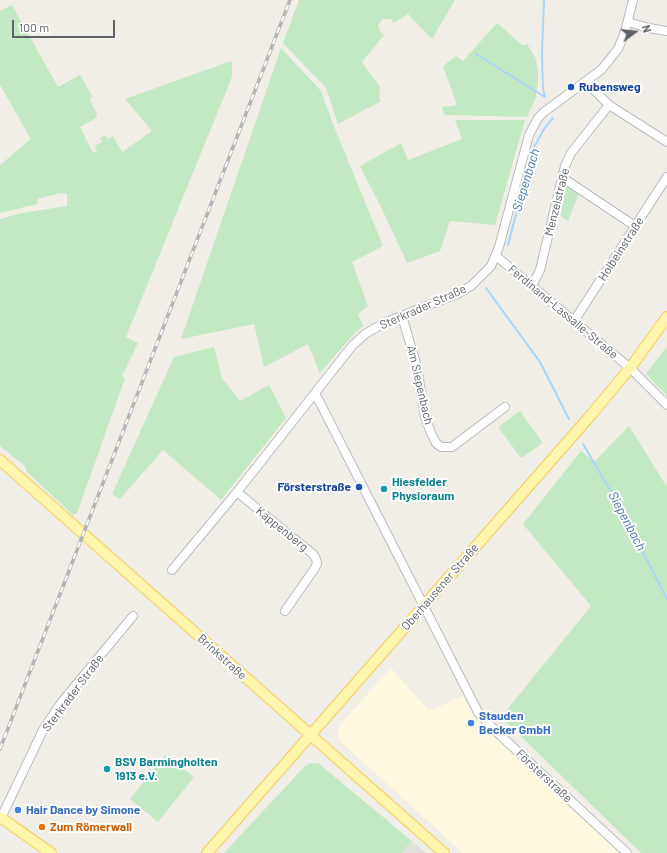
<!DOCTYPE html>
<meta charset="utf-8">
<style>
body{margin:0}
#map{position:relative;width:667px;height:853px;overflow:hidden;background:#f0eee6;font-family:Barlow,sans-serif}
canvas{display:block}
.north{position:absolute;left:615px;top:12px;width:40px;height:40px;-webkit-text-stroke:3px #fff;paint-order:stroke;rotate:75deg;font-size:11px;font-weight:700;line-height:16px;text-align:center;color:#5e6167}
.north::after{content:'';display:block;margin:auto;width:14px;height:18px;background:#5e6167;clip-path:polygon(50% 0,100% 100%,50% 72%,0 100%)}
.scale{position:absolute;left:12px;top:20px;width:103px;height:18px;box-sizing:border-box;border:2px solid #5e6167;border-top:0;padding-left:5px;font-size:12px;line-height:14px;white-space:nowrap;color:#5e6167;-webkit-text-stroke:3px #fff;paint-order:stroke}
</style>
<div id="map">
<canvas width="667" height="853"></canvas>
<div class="north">N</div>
<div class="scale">100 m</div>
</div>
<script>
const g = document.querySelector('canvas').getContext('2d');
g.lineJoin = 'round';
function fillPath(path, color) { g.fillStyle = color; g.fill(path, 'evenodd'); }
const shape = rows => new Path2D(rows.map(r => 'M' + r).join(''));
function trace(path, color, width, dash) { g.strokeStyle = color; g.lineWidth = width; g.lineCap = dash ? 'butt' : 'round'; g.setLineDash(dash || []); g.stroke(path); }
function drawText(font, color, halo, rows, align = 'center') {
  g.font = font + ' Barlow,sans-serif'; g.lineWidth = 4; g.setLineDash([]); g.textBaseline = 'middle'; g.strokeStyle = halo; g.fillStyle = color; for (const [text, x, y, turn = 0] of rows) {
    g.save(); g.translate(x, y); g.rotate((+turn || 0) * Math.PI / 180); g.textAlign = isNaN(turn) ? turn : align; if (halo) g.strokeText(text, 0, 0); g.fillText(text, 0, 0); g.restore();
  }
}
fillPath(shape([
 [391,668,429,711,463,696,471,712,620,853,463,853,340,741,337,733,340,725]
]), '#fef8de');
fillPath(shape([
 [412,841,426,853,401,853]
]), '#e2e0db');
fillPath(shape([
 [299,0,455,0,432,39,408,14,394,23,391,19,383,19,378,25,379,30,384,35,362,62,380,87,379,97,381,101,338,124,326,88,283,43],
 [12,5,58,87,80,75,92,96,90,100,97,114,96,118,80,127,93,153,97,151,95,146,102,142,100,138,106,135,108,139,113,136,122,152,152,131,125,99,231,61,232,64,232,77,126,337,138,343,122,376,125,378,77,513,73,515,27,472,25,466,0,446,0,219,22,213,67,206,67,194,60,193,38,199,37,204,0,213,0,165,31,139,0,85,0,11],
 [497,23,523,46,527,44,535,57,538,68,538,81,536,98,527,117,445,115,442,107,457,105,443,66,456,56,463,61],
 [281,48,321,91,333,124,383,246,352,262,368,306,358,314,363,326,354,334,320,373,308,344,264,367,254,324,181,339],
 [455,120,525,120,495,225,450,221,440,251,407,263,381,207,360,166,401,143,408,160,462,139],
 [568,187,570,187,579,193,568,221,558,214,564,190],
 [667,346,667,396,646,374],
 [214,347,222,378,240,401,269,385,286,418,221,500,163,450,120,499,112,494,174,357],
 [520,411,543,443,521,458,498,427],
 [629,426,667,487,667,853,641,853,501,717,591,606,523,524,581,451,594,462],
 [165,755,194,777,158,822,130,799],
 [310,763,318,763,412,841,401,853,224,853,305,766]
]), '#c3e8c4');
trace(shape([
 [544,0,542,52,543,89,545,97],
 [476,54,545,97],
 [508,245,533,149,544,129,553,118],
 [486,288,540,362,569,419],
 [583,444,624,514,634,535,667,599]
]), '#a8d6ff', 2);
const minor = shape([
 [628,22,649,28,667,31],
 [586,82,609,105,667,142],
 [563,178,635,226],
 [496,256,630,368,667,405],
 [532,286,540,270,565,166,571,153,609,105],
 [402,316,417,367,425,417,431,433,436,443,441,447,452,447,505,407],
 [574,321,667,177],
 [315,393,479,714,501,736,627,853],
 [237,492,313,554,316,559,317,563,315,568,285,611],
 [172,570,237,492,352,346,365,334,384,323,459,293,471,286,491,266,499,247,529,135,538,118,544,112,601,70,610,59,618,49,625,32,633,0],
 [1,818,43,730,61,703,133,616]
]);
const major = shape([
 [0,460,444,853],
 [0,817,51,853],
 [207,853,591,415,630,368,667,317]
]);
trace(minor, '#b9bbc0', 10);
trace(major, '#f3ce5d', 12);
trace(minor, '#fff', 8);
trace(major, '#fff5ad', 10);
const rail = shape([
 [0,749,290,0]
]);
trace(rail, '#b5b5b7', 3.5);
trace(rail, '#fff', 2, [6]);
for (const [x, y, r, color] of [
 [571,87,4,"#1a4fb4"],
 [359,487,4,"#1a4fb4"],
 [384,489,4,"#0f9aa8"],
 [471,723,4,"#3f7fe0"],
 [107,769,4,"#0f9aa8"],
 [18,810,4,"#3f7fe0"],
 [42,827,4,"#e8710a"]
]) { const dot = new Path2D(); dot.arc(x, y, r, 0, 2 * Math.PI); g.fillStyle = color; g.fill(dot); trace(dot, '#fff', 1.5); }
drawText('bold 12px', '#164399', '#fff', [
 ["Rubensweg",579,87],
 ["Försterstraße",351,487,"right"]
], 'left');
drawText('12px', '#5e6167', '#fff', [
 ["Menzelstraße",557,202,-76],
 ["Holbeinstraße",621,249,-57],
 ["Sterkrader Straße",423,307,-24],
 ["Ferdinand-Lassalle-Straße",563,312,40],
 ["Am Siepenbach",420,385,77],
 ["Kappenberg",282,529,39],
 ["Oberhausener Straße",440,587,-49],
 ["Brinkstraße",222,657,42],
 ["Sterkrader Straße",73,693,-53],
 ["Försterstraße",544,776,43]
]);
drawText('bold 12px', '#0d838f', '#fff', [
 ["Hiesfelder",392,482],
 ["Physioraum",392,496],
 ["BSV Barmingholten",115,762],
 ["1913 e.V.",115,776]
], 'left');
drawText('bold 12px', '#366cbe', '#fff', [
 ["Stauden",479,716],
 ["Becker GmbH",479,730],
 ["Hair Dance by Simone",26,810]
], 'left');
drawText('bold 12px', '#c56008', '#fff', [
 ["Zum Römerwall",50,827]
], 'left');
drawText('italic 13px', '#4275b3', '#fff', [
 ["Siepenbach",526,180,-73],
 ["Siepenbach",627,521,62]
]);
</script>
